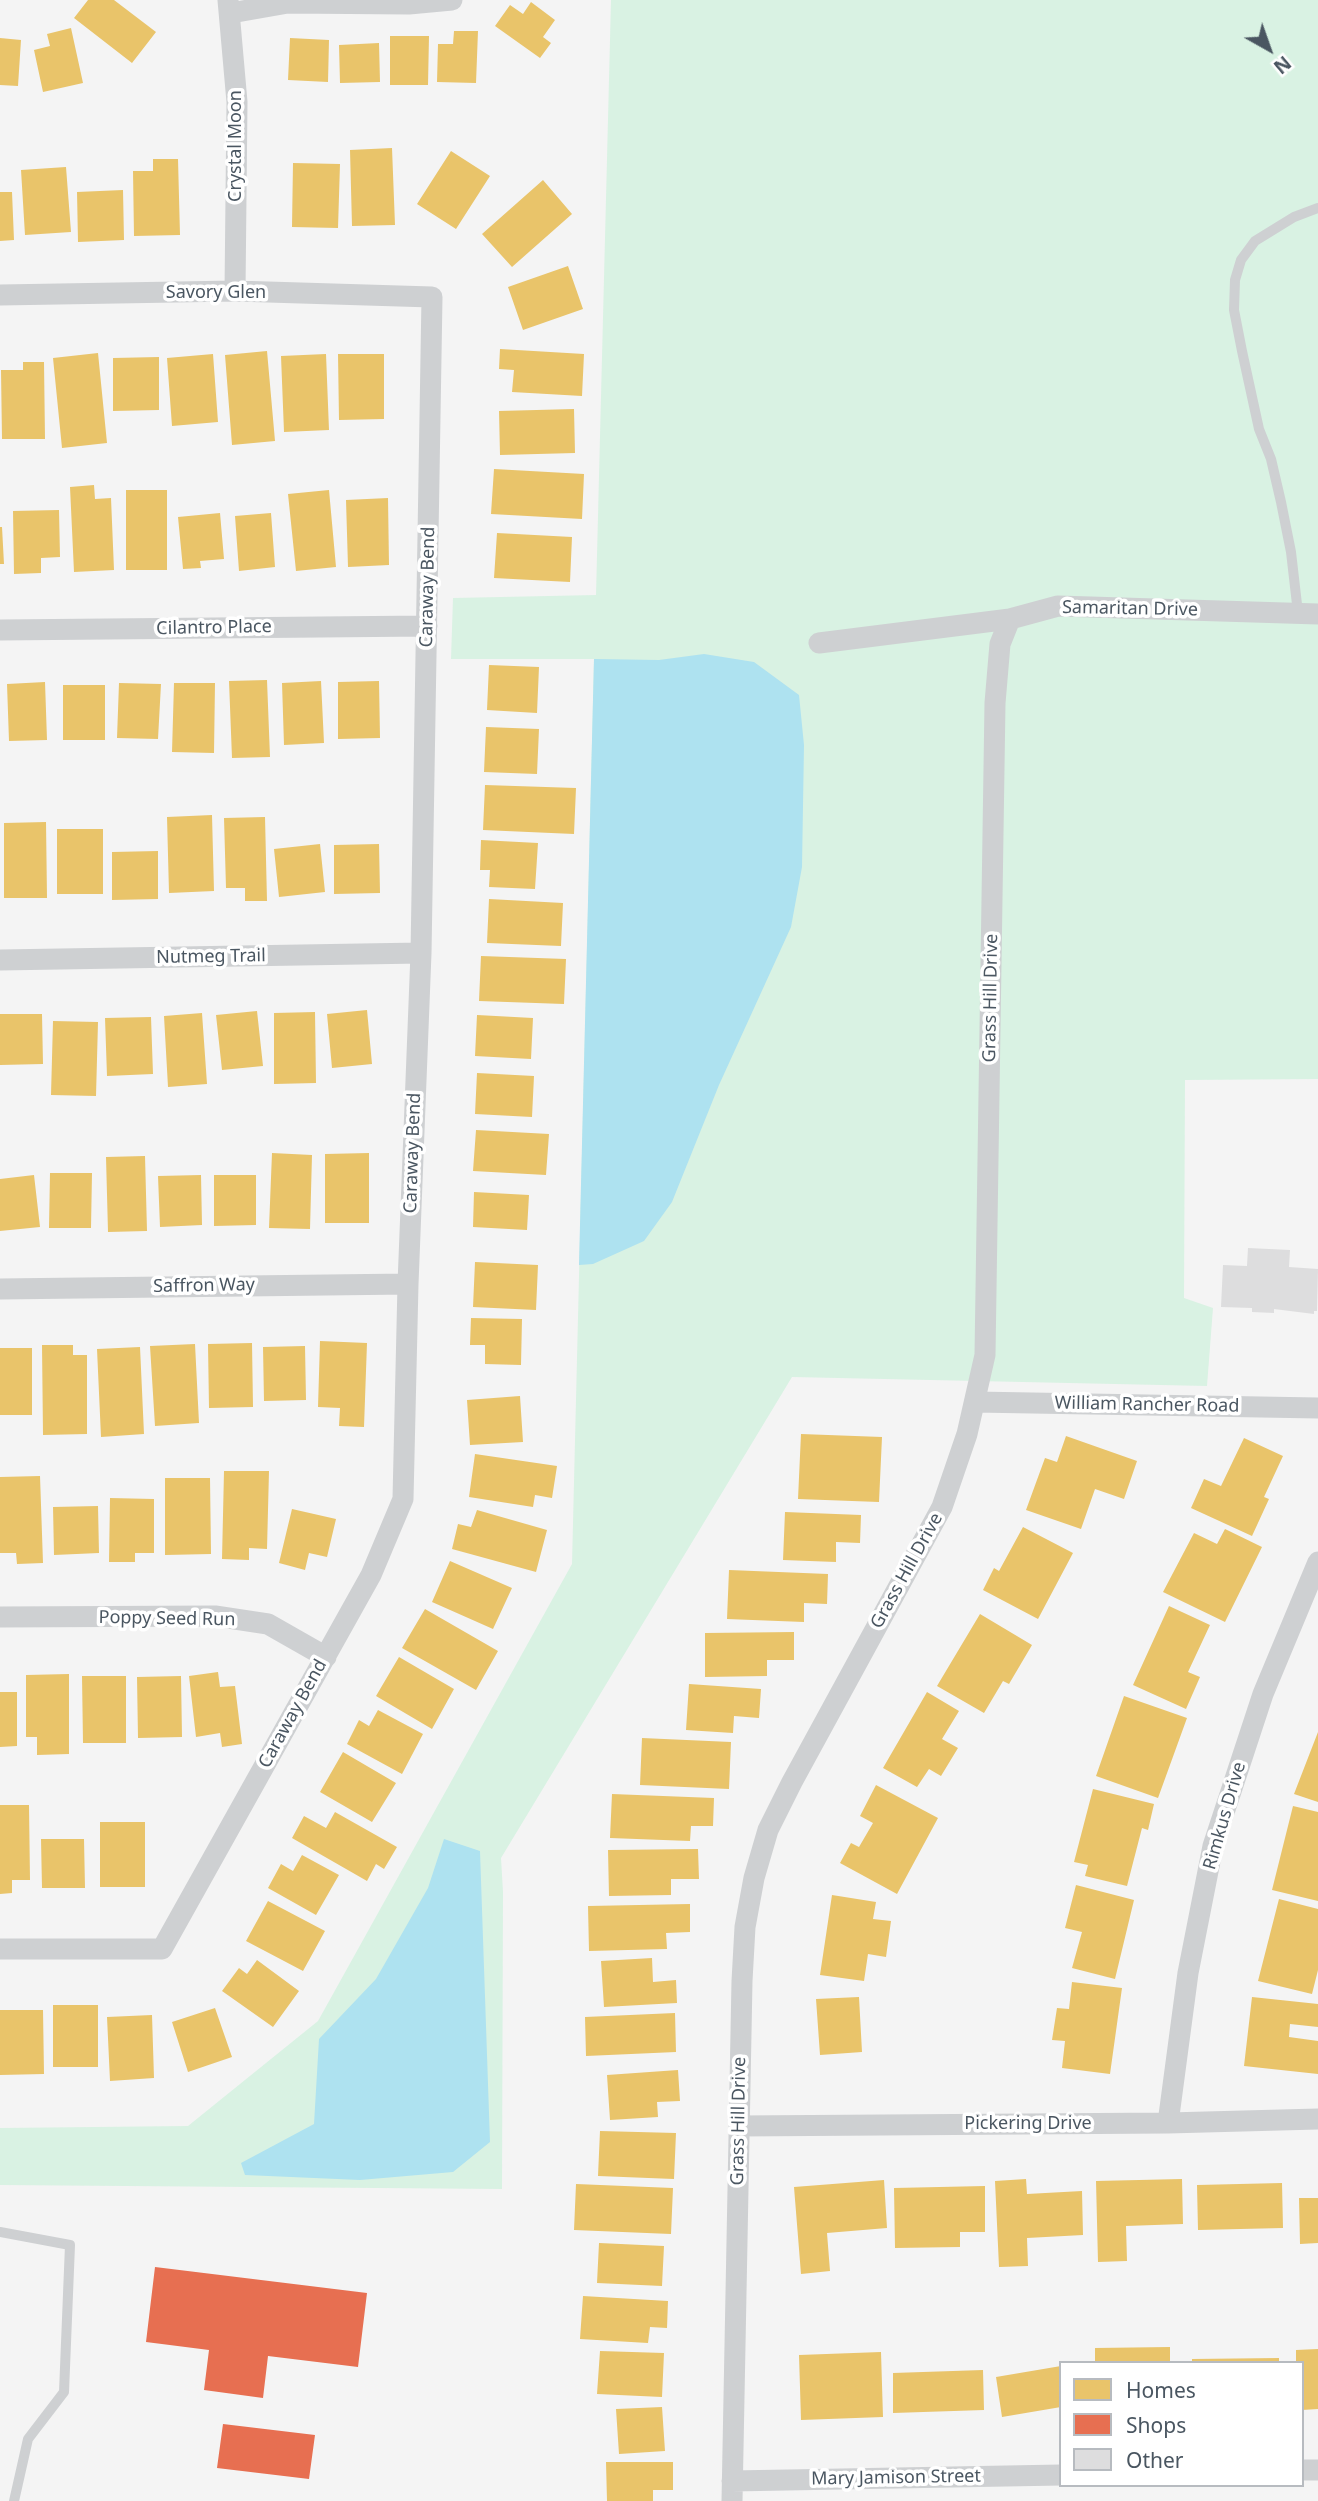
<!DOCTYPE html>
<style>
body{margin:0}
#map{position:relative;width:1318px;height:2501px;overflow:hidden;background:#f4f4f4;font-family:"Noto Sans",sans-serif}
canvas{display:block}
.legend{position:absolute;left:1059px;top:2361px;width:245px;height:126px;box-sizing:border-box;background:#fff;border:2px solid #b7bbc0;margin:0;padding:9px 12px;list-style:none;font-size:21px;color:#4a5661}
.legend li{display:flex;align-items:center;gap:14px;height:35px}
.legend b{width:35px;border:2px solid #b7bbc0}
.north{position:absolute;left:1234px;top:14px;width:70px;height:70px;-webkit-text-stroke:5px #fff;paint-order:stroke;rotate:140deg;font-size:19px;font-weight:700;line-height:28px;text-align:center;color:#4a5661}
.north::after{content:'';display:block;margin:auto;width:24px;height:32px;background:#4a5661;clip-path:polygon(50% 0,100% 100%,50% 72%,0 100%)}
</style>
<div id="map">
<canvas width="1318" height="2501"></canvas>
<ul class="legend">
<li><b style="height:19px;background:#e9c46a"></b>Homes</li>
<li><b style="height:19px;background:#e76f51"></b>Shops</li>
<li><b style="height:19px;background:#ddddde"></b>Other</li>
</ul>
<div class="north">N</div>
</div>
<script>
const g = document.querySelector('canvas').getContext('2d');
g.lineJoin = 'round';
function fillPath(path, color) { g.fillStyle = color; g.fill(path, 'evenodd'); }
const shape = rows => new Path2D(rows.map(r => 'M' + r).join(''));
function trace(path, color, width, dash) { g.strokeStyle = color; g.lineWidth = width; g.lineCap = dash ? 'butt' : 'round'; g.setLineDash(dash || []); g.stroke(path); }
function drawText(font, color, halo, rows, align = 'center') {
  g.font = font + ' "Noto Sans",sans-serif'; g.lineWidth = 7; g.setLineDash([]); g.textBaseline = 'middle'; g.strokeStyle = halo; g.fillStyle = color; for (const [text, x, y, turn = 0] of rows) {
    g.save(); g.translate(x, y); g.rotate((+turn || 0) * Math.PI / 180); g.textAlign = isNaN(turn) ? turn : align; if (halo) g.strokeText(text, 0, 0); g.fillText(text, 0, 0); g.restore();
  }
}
fillPath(shape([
 [611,0,1318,0,1318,1079,1185,1080,1184,1298,1213,1308,1207,1386,792,1377,501,1858,503,1892,502,2189,0,2185,0,2128,188,2126,318,2021,572,1564,594,659,451,659,453,598,596,595]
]), '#d9f2e3');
fillPath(shape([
 [704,654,754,662,799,695,804,745,802,867,791,927,719,1085,672,1202,644,1241,593,1264,579,1265,594,659,659,660],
 [444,1839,480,1851,490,2142,453,2172,360,2180,245,2175,241,2163,314,2124,319,2039,376,1979,428,1888]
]), '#aee2f0');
fillPath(shape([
 [88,0,114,0,156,32,132,63,74,18],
 [531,2,555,20,543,37,551,43,540,58,495,26,510,5,523,14],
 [71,28,83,83,43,92,34,50,50,46,47,34],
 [454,31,478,31,476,83,437,82,438,44,453,44],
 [390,36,429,36,428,85,390,85],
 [0,38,21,40,18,86,0,85],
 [290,38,329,40,328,82,288,80],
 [379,43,380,82,340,83,339,45],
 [392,148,395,225,352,226,350,150],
 [451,151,490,176,456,229,417,204],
 [153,159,178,159,180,235,134,236,133,171,153,171],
 [293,163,340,164,338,228,292,227],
 [66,167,71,232,25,235,21,170],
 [543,180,572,214,512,267,482,234],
 [123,190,124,240,78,242,77,192],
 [0,192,12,192,14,240,0,241],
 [568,266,583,309,523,330,508,287],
 [500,349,584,354,582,396,512,392,514,370,499,369],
 [267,351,275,441,232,445,225,355],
 [98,353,107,443,62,448,53,358],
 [213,354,218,422,172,426,167,358],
 [326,354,329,430,284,432,281,356],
 [338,354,384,354,384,419,339,420],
 [159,357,159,410,113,411,113,358],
 [23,362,44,362,45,439,2,439,1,370,23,370],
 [574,409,575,453,500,455,499,411],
 [494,469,584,474,582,519,491,514],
 [94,485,95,499,111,498,114,570,74,572,70,487],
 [126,490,167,490,167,570,126,570],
 [329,490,336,567,296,571,288,494],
 [388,498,389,565,348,567,346,500],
 [59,510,60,557,41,558,41,573,14,574,13,511],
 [220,513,224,559,200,561,201,568,183,569,178,517],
 [271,513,275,567,239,571,235,516],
 [0,527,2,527,4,564,0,564],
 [497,533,572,537,570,582,494,578],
 [489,665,539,667,537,713,487,710],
 [267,680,270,757,232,758,229,681],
 [321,681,324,743,284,745,282,683],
 [379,681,380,738,338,739,338,682],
 [45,682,47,740,9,741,7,684],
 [119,683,161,684,158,739,117,738],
 [174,683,215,683,214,753,172,752],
 [63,685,105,685,105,740,63,740],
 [486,727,539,729,537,774,484,772],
 [485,785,576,788,574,834,483,830],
 [212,815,214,891,169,893,167,817],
 [265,817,267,901,245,901,245,888,226,888,224,818],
 [46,822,47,898,4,898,4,823],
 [57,829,103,829,103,894,57,894],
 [481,840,538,843,535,889,489,887,490,870,480,870],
 [320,844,325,892,279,897,274,849],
 [379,844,380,893,334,894,334,845],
 [158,851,158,899,112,900,112,852],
 [489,899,563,903,561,946,487,943],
 [481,956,566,959,564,1004,479,1001],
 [367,1010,372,1064,332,1068,327,1014],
 [257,1011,263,1066,222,1070,216,1015],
 [315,1012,316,1083,274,1084,274,1013],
 [202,1013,207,1084,168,1087,164,1016],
 [0,1014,42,1014,43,1064,0,1065],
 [477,1015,533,1018,531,1059,475,1056],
 [151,1017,153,1074,107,1076,105,1018],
 [53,1021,98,1022,96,1096,51,1095],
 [477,1073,534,1076,532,1117,475,1114],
 [476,1130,549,1134,546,1175,473,1171],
 [272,1153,312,1155,310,1229,269,1228],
 [369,1153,369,1223,325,1223,325,1154],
 [145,1156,147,1231,108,1232,106,1157],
 [50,1173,92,1173,91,1228,49,1228],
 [34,1175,40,1227,0,1231,0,1179],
 [201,1175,202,1225,160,1227,158,1176],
 [214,1175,256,1175,256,1225,214,1226],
 [474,1192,529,1195,527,1230,473,1227],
 [475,1262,538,1265,536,1310,473,1307],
 [471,1318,522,1319,521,1365,485,1364,485,1345,470,1345],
 [320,1341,367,1343,364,1427,339,1426,340,1408,318,1407],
 [252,1343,253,1407,209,1408,208,1344],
 [195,1344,199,1423,155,1426,150,1346],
 [42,1345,73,1345,73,1355,87,1355,87,1434,43,1435],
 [305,1346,306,1400,264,1401,263,1347],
 [140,1347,144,1434,101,1437,97,1349],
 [0,1348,32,1348,32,1415,0,1415],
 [520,1396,523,1442,470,1445,467,1400],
 [801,1434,882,1437,879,1502,798,1499],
 [1066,1436,1137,1461,1124,1499,1095,1489,1081,1529,1026,1510,1045,1458,1057,1462],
 [1244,1438,1283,1456,1264,1497,1269,1499,1252,1536,1191,1508,1204,1479,1221,1486],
 [475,1454,557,1466,552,1498,535,1495,533,1507,469,1497],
 [224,1471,269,1471,267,1549,249,1548,249,1560,222,1559],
 [40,1476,43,1563,17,1564,16,1553,0,1553,0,1477],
 [165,1478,210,1478,211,1554,165,1555],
 [110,1498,154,1499,154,1553,135,1553,135,1562,109,1562],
 [98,1506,99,1553,54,1555,53,1507],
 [292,1509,336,1519,327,1557,309,1553,305,1570,279,1563],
 [477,1510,547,1530,536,1572,452,1549,458,1524,471,1527],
 [785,1512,861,1515,860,1543,836,1542,836,1562,783,1560],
 [1023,1527,1073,1553,1038,1619,983,1590,994,1568,999,1571],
 [1225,1529,1262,1547,1225,1622,1163,1592,1194,1533,1217,1544],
 [450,1561,512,1588,493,1629,432,1602],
 [729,1570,828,1574,827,1604,804,1603,804,1622,727,1619],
 [1169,1606,1210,1625,1188,1672,1200,1677,1186,1709,1133,1685],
 [425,1609,498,1651,476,1690,402,1648],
 [980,1614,1032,1645,1009,1684,1003,1681,984,1713,937,1686],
 [794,1632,794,1660,767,1660,767,1676,705,1677,705,1633],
 [399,1657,454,1689,432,1729,376,1696],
 [218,1672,220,1687,235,1686,242,1744,222,1747,220,1733,196,1737,189,1676],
 [69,1674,69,1754,37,1755,37,1737,26,1737,26,1675],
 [82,1676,126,1676,126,1743,83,1743],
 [181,1676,182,1737,138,1738,137,1677],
 [689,1684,761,1689,759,1718,734,1716,733,1733,686,1730],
 [0,1692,17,1692,17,1746,0,1747],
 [927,1692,959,1711,942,1739,958,1748,941,1776,929,1769,917,1787,883,1768],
 [1124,1696,1187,1718,1158,1798,1096,1776],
 [378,1710,423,1734,402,1774,347,1744,359,1720,369,1726],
 [1318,1732,1318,1802,1294,1794],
 [642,1738,731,1742,729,1789,640,1785],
 [343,1752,396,1783,372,1822,320,1792],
 [876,1785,938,1818,897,1894,840,1863,851,1843,859,1847,873,1823,860,1816],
 [1093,1789,1154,1804,1148,1830,1142,1828,1127,1886,1085,1876,1088,1865,1074,1862],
 [612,1794,714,1798,713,1826,691,1826,690,1841,610,1838],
 [0,1805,29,1805,30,1880,12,1880,12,1893,0,1894],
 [1293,1806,1318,1812,1318,1901,1272,1890],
 [335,1812,397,1847,384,1869,376,1864,367,1881,292,1838,304,1816,326,1828],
 [100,1822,145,1822,145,1887,100,1887],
 [41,1839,84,1839,85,1888,42,1888],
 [698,1849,699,1879,671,1879,671,1895,609,1896,608,1850],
 [302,1855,339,1875,316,1915,268,1888,281,1864,293,1871],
 [1076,1885,1134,1900,1115,1979,1072,1968,1082,1932,1065,1928],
 [832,1895,876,1902,873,1919,891,1921,886,1957,868,1954,864,1981,820,1975],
 [1279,1899,1318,1909,1318,1970,1312,1994,1258,1981],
 [268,1901,325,1931,303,1971,246,1941],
 [690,1904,690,1932,666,1933,667,1949,589,1951,588,1906],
 [652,1958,653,1982,676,1980,677,2003,604,2007,601,1961],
 [257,1960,299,1991,273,2027,222,1991,239,1968,247,1974],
 [1072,1982,1122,1988,1110,2074,1062,2068,1065,2041,1052,2040,1057,2008,1069,2009],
 [859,1997,862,2052,820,2055,816,1999],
 [1252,1997,1318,2004,1318,2027,1290,2024,1289,2037,1318,2041,1318,2074,1244,2066],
 [53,2005,98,2005,98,2067,53,2067],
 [215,2008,232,2057,188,2072,172,2022],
 [0,2010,43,2010,44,2074,0,2075],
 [675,2013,676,2052,586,2056,585,2017],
 [152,2015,154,2078,110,2081,107,2017],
 [678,2070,680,2101,657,2102,658,2117,610,2120,607,2075],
 [600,2131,676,2133,674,2179,598,2176],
 [1026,2179,1027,2194,1082,2191,1083,2235,1027,2238,1028,2266,999,2267,995,2181],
 [1182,2179,1183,2224,1126,2226,1127,2261,1098,2262,1096,2181],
 [884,2180,887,2228,827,2233,830,2271,801,2274,794,2187],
 [1282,2183,1283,2228,1198,2230,1197,2185],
 [576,2184,673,2188,671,2234,574,2230],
 [985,2186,985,2232,960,2232,960,2247,895,2248,894,2188],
 [1299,2198,1318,2198,1318,2243,1300,2244],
 [599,2243,664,2246,662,2286,597,2283],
 [583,2296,668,2301,667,2328,650,2327,648,2343,580,2339],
 [1170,2347,1170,2363,1095,2363,1095,2348],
 [1318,2349,1318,2409,1302,2410,1302,2363,1296,2363,1296,2350],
 [600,2351,664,2353,662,2397,597,2394],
 [881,2352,883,2417,801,2420,799,2355],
 [1279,2358,1279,2363,1192,2363,1192,2359],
 [1061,2366,1061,2407,1002,2417,996,2377],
 [983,2370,984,2410,893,2413,893,2373],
 [662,2407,665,2451,619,2454,616,2409],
 [606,2462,673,2462,673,2490,653,2490,653,2501,607,2501]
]), '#e9c46a');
fillPath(shape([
 [155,2267,367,2293,358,2367,268,2356,263,2398,204,2390,209,2350,146,2342],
 [223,2424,315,2435,309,2479,217,2468]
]), '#e76f51');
fillPath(shape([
 [1248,1248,1290,1250,1289,1267,1318,1269,1317,1311,1314,1311,1314,1314,1274,1309,1274,1313,1252,1312,1252,1308,1221,1307,1223,1265,1247,1266]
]), '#ddddde');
trace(shape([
 [1298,613,1291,552,1281,502,1271,459,1259,429,1242,351,1234,310,1235,280,1241,260,1255,241,1294,217,1318,208],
 [0,2232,70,2245,64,2392,28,2439,14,2501]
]), '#ced0d2', 10);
trace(shape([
 [228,0,237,102,235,291],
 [231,13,288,3,409,4,452,0],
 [0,295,235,291,432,297,421,953,408,1284,403,1499,371,1575,162,1949,0,1949],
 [0,630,427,626],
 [819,643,1010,619,1058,606,1318,614],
 [0,960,421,953],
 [0,1289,408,1284],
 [975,1402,1318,1408],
 [0,1617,215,1616,268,1624,326,1657],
 [1168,2123,1188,1973,1213,1846,1263,1694,1318,1562],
 [739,2126,1168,2123,1318,2119],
 [1302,2470,1318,2470],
 [732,2481,1061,2475],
 [732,2501,742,1981,745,1927,754,1878,768,1830,792,1782,942,1507,967,1434,985,1355,995,703,1000,644,1010,619]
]), '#ced0d2', 21);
drawText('18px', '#4a5661', '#fff', [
 ["Crystal Moon",236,146,-90],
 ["Savory Glen",216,293],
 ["Caraway Bend",428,587,-89],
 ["Samaritan Drive",1130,609,1],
 ["Cilantro Place",214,628,-1],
 ["Nutmeg Trail",211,957,-1],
 ["Grass Hill Drive",991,998,-89],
 ["Caraway Bend",413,1153,-88],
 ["Saffron Way",204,1286,-1],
 ["William Rancher Road",1147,1405,1],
 ["Grass Hill Drive",907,1571,-61],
 ["Poppy Seed Run",167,1619,1],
 ["Caraway Bend",293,1714,-61],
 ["Rimkus Drive",1225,1816,-74],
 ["Grass Hill Drive",739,2121,-89],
 ["Pickering Drive",1028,2124],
 ["Mary Jamison Street",896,2478,-1]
]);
</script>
